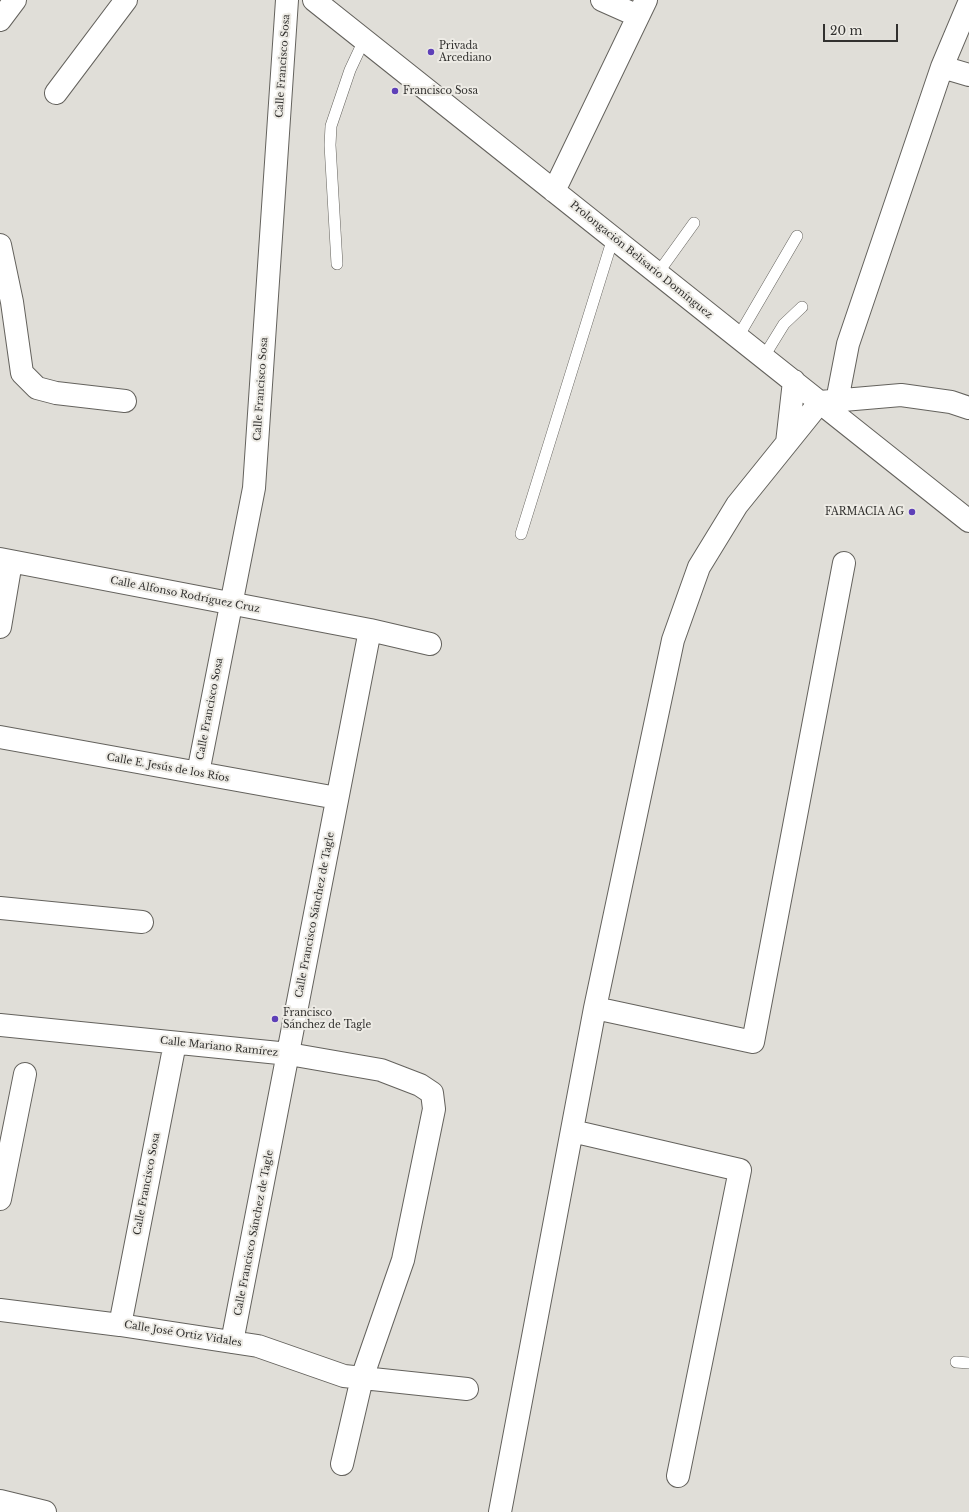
<!DOCTYPE html>
<meta charset="utf-8">
<style>
body{margin:0}
#map{position:relative;width:969px;height:1512px;overflow:hidden;background:#e0ded8;font-family:"Libre Baskerville",serif}
canvas{display:block}
.scale{position:absolute;left:823px;top:24px;width:75px;height:18px;box-sizing:border-box;border:2px solid #32312f;border-top:0;padding-left:5px;font-size:12px;line-height:14px;white-space:nowrap;color:#32312f;-webkit-text-stroke:3px #edebe5;paint-order:stroke}
</style>
<div id="map">
<canvas width="969" height="1512"></canvas>
<div class="scale">20 m</div>
</div>
<script>
const g = document.querySelector('canvas').getContext('2d');
g.lineJoin = 'round';
const shape = rows => new Path2D(rows.map(r => 'M' + r).join(''));
function trace(path, color, width, dash) { g.strokeStyle = color; g.lineWidth = width; g.lineCap = dash ? 'butt' : 'round'; g.setLineDash(dash || []); g.stroke(path); }
function drawText(font, color, halo, rows, align = 'center') {
  g.font = font + ' "Libre Baskerville",serif'; g.lineWidth = 4; g.setLineDash([]); g.textBaseline = 'middle'; g.strokeStyle = halo; g.fillStyle = color; for (const [text, x, y, turn = 0] of rows) {
    g.save(); g.translate(x, y); g.rotate((+turn || 0) * Math.PI / 180); g.textAlign = isNaN(turn) ? turn : align; if (halo) g.strokeText(text, 0, 0); g.fillText(text, 0, 0); g.restore();
  }
}
const lane = shape([
 [337,264,330,145,331,126,350,70,364,40],
 [658,273,694,223],
 [738,337,797,236],
 [763,358,784,324,802,307],
 [521,534,613,238],
 [956,1362,969,1363]
]);
const street = shape([
 [314,0,969,521],
 [602,0,638,16],
 [0,20,15,0],
 [942,67,969,75],
 [56,93,126,0],
 [554,191,646,0],
 [0,245,12,302,22,373,37,388,56,393,125,401],
 [837,401,848,344,942,67,969,3],
 [787,443,794,381],
 [0,559,370,630,430,644],
 [0,627,11,562],
 [0,737,337,798],
 [198,773,254,488,287,0],
 [0,908,142,922],
 [595,1008,753,1042,844,563],
 [0,1025,289,1054,381,1070,420,1085,432,1093,434,1109,403,1260,362,1378,342,1464],
 [572,1131,740,1170,678,1476],
 [0,1199,25,1074],
 [0,1310,120,1325,258,1346,344,1376,467,1389],
 [120,1325,175,1043],
 [232,1342,370,630],
 [0,1501,45,1512],
 [500,1512,595,1008,673,640,699,567,737,505,820,402,901,395,951,402,969,408]
]);
trace(lane, '#64625d', 12);
trace(street, '#64625d', 24);
trace(lane, '#fff', 11);
trace(street, '#fff', 22);
for (const [x, y, r, color] of [
 [431,52,4,"#5e40b8"],
 [395,91,4,"#5e40b8"],
 [912,512,4,"#5e40b8"],
 [275,1019,4,"#5e40b8"]
]) { const dot = new Path2D(); dot.arc(x, y, r, 0, 2 * Math.PI); g.fillStyle = color; g.fill(dot); trace(dot, '#edebe5', 1.5); }
drawText('10px', '#32312f', '#edebe5', [
 ["Privada",439,46],
 ["Arcediano",439,58],
 ["Francisco Sosa",403,91],
 ["FARMACIA AG",904,512,"right"],
 ["Francisco",283,1013],
 ["Sánchez de Tagle",283,1025]
], 'left');
drawText('10px', '#32312f', '#edebe5', [
 ["Calle Francisco Sosa",283,66,-86],
 ["Prolongación Belisario Domínguez",641,260,39],
 ["Calle Francisco Sosa",261,389,-86],
 ["Calle Alfonso Rodríguez Cruz",185,595,11],
 ["Calle Francisco Sosa",210,709,-79],
 ["Calle E. Jesús de los Ríos",168,768,10],
 ["Calle Francisco Sánchez de Tagle",315,915,-79],
 ["Calle Mariano Ramírez",219,1047,6],
 ["Calle Francisco Sosa",147,1184,-79],
 ["Calle Francisco Sánchez de Tagle",254,1233,-79],
 ["Calle José Ortiz Vidales",183,1334,9]
]);
</script>
